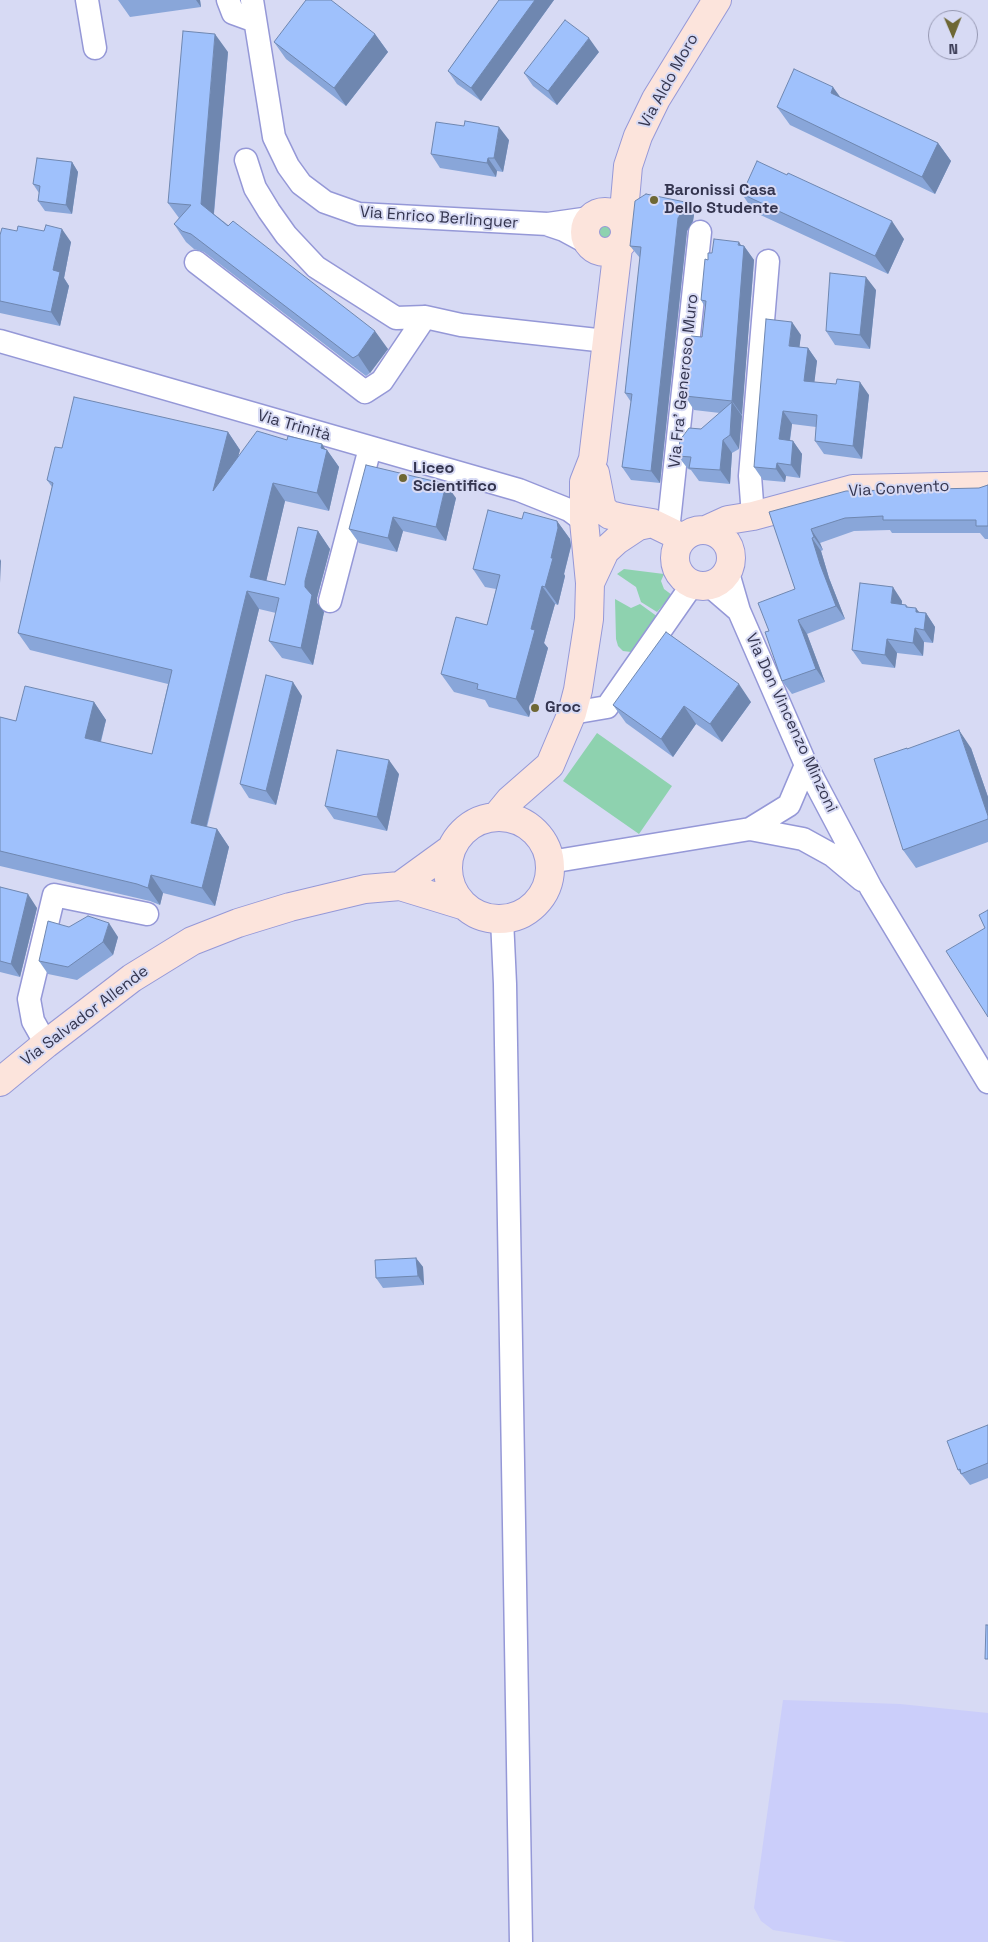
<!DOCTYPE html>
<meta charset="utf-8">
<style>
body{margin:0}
#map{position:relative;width:988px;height:1942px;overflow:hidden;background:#d7daf4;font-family:"Space Grotesk",sans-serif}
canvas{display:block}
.north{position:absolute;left:928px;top:10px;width:50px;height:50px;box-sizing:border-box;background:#d7daf4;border:1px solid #9698b2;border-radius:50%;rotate:179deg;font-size:14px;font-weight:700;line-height:20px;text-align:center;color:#34354f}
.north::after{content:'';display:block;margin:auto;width:18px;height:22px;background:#6e6734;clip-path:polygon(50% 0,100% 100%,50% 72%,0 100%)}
</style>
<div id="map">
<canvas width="988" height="1942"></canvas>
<div class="north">N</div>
</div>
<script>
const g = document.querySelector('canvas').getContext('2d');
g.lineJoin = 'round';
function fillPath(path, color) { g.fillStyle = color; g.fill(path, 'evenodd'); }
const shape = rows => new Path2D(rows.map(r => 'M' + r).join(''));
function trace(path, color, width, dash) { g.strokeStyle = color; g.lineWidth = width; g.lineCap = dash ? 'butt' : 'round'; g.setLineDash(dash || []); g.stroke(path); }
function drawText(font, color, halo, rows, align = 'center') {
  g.font = font + ' "Space Grotesk",sans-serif'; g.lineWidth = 4; g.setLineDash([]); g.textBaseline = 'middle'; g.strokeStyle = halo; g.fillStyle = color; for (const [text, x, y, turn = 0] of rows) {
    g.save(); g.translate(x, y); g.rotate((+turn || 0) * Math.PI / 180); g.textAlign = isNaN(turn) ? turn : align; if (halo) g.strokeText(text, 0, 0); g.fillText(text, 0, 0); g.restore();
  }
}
fillPath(shape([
 [783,1700,900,1704,988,1713,988,1942,846,1942,773,1930,761,1921,754,1908]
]), '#cbcefa');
fillPath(shape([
 [605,219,613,221,618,232,608,243,601,242,594,233,598,222],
 [624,569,664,574,661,581,664,589,672,595,657,612,641,602,636,587,617,574],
 [615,599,631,608,640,604,658,617,631,652,623,651,618,646,616,639],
 [597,733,672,786,639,834,563,781]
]), '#8ed2af');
const street = shape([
 [87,0,95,48],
 [228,0,233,13,255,21],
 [252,0,274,137,288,166,301,184,325,202,359,214,548,224,590,218],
 [246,160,255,188,269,211,286,235,316,267,396,318,425,317,461,325,606,341],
 [549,225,564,230,588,243],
 [196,262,365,392,382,381,425,317],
 [0,341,519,490,569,510,584,521],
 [753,516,750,476,768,261],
 [668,531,700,232],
 [728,573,739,611,806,765,871,888,988,1082],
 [710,586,739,611],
 [330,601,370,448],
 [572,713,607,707,692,585],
 [750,829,803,839,832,855,862,880],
 [550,862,750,829,789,805,806,765],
 [502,919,505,984,521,1942],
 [46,1044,33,1021,29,999,54,895,147,914]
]);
const secondary = shape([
 '585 232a20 20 0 1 1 40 0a20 20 0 1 1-40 0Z',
 [623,223,628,166,638,136,656,99,717,0],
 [595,473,602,509,610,515,622,518,652,523,683,538],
 '675 558a28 28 0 1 1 56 0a28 28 0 1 1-56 0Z',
 [706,530,728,520,753,516,853,489,988,486],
 [590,583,605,551,617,540,638,526,652,523],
 '448 868a51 51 0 1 1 102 0a51 51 0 1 1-102 0Z',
 [496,817,510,800,550,765,572,713,578,690,589,619,590,583,584,521,584,482,593,459,618,247],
 [400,886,451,849],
 [0,1082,46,1044,132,978,192,941,238,923,290,907,365,889,400,886,462,905]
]);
trace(street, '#9598d7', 25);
trace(secondary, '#9598d7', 30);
trace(street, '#fff', 22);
trace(secondary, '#fce4dc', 28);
fillPath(shape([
 [118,0,200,0,201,7,130,17],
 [499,0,554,0,481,101,457,84,448,71],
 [375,34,388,52,346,106,286,59,274,42],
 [228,52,214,214,388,349,370,373,366,376,204,252,194,249,186,242,174,224,179,218,168,203],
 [599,52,557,105,533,86,524,73],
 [777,107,938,143,951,161,935,194,790,125],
 [509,140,503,172,497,171,496,177,440,168,431,154],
 [72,162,78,172,72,214,45,211,38,201,39,193,33,184],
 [742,194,904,239,888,274,754,212],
 [694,215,693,221,687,231,660,483,631,480,622,467,631,402,625,393,640,258,630,246],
 [0,235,71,242,64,278,69,286,60,326,0,313],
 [741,245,744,246,754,260,739,449,732,453,730,484,699,481,691,470,688,469,678,456,701,429,720,413,694,410,685,396,702,337,705,307,701,300,708,260,712,253],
 [876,290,870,349,835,345,826,331],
 [801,335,799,347,808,348,817,361,814,382,869,395,862,459,824,454,815,441,816,427,792,424,790,441,793,441,802,454,800,478,786,476,785,482,763,480,754,467],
 [228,432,240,450,238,456,287,440,322,444,325,449,327,450,339,467,329,511,285,501,266,581,285,585,318,531,330,549,317,598,317,603,324,612,313,665,282,658,269,641,276,613,259,609,207,827,217,829,229,847,215,906,163,893,160,905,150,901,0,866,0,717,16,721,94,702,106,720,101,742,152,754,168,684,30,650,18,633,52,487,47,480,62,448],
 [988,485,988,539,985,539,980,533,892,533,890,530,854,531,820,543,823,550,821,551,829,578,845,619,807,634,825,682,792,694,782,681,769,631,795,589,769,512,979,488],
 [456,498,446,541,403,531,397,552,359,543,349,529],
 [522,519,557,521,570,539,571,546,564,574,565,576,558,605,555,604,544,643,548,648,529,717,489,707,485,700,454,692,441,674,487,625,496,589,485,587,473,569],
 [902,601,902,605,906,605,908,607,919,612,926,613,935,627,933,643,924,642,923,656,897,653,895,668,862,664,852,650],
 [302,696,276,805,249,798,240,784],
 [751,702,722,742,696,724,673,757,626,723,613,705],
 [971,748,988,797,988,842,916,868,903,850,908,749],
 [399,774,387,831,334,819,325,806],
 [0,887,37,908,20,977,0,972],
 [69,927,118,937,113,955,77,980,48,974,39,961],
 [416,1258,423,1267,424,1285,383,1288,376,1278],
 [988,1425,988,1478,970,1485,958,1470]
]), '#89a6d9');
fillPath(shape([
 [196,0,200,0,201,7],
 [535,0,554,0,481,101,471,88],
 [215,34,228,52,213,222,201,204],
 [375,34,388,52,346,106,334,88],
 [589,38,599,52,557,105,548,91],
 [833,87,846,105,831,93],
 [499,127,509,140,503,172,494,158],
 [938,143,951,161,935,194,922,177],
 [488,158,497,171,496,177,487,163],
 [72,162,78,172,72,214,66,205],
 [685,202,694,215,693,221,687,231,660,483,651,471,678,218],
 [892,221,904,239,888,274,875,256],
 [62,229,71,242,64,278,69,286,60,326,51,312,53,270],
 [739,242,744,250,744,246,754,260,742,415,732,401],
 [866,277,876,290,870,349,860,335],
 [792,322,801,335,798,359,789,346],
 [375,331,388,349,370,373,358,355],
 [808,348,817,361,813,394,804,381],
 [860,382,869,395,862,459,853,446],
 [732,402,742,416,739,449,730,435],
 [783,411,792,424,788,452,779,439],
 [228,432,240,450,225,508,213,491],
 [723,440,732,453,730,484,720,470],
 [793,441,802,454,800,478,791,465],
 [322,444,327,452,327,450,339,467,329,511,317,493],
 [777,463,786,476,785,482,776,469],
 [273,483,285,501,263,595,250,577],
 [446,484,456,498,446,541,436,527],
 [393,517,403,531,397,552,388,538],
 [557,521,570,539,571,546,564,574,565,576,558,605,545,587],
 [811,529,820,543,823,550,814,537],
 [318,531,330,549,317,598,317,603,324,612,313,665,301,648,305,587,305,581],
 [812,538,821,551,829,578,845,619,836,606,820,564],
 [0,559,1,561,0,583],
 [542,586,555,604,544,643,548,648,529,717,516,699,531,629],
 [893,587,902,601,900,617,891,603],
 [247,591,259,609,203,840,191,823],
 [916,608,925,620,926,613,935,627,933,643,924,630,916,612],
 [798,620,807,634,825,682,816,669],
 [915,628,924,642,923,656,913,643],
 [887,639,897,653,895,668,885,655],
 [293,682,302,696,276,805,266,791],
 [739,684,751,702,722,742,710,724],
 [94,702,106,720,97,755,85,738],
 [684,706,696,724,673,757,661,739],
 [959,730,971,748,988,797,988,816],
 [389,760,399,774,387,831,377,817],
 [217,829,229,847,215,906,202,888],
 [151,875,163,893,160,905,148,888],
 [28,894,37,908,20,977,11,964],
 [109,923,118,937,113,955,103,942],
 [416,1258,423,1267,424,1285,418,1276]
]), '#6f87b0');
const building = shape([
 [306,0,331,0,375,34,334,88,274,42,306,0],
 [499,0,535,0,471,88,448,71,499,0],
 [565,20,589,38,548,91,524,73,565,20],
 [183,31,215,34,201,204,228,226,233,221,375,331,358,355,353,358,191,234,182,231,174,224,191,205,168,203,183,31],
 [794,69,833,87,831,93,938,143,922,177,777,107,794,69],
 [465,121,499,127,494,158,488,158,487,163,431,154,436,122,464,126,465,121],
 [37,158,72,162,66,205,38,201,40,186,33,184,37,158],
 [757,161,787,175,788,173,892,221,875,256,742,194,757,161],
 [646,194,685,202,684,209,678,218,651,471,622,467,632,394,625,393,641,247,630,246,635,201,646,194],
 [46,225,62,229,53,270,60,272,51,312,0,301,0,235,2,228,17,231,18,226,44,231,46,225],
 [714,239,739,242,738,245,744,246,732,401,685,396,691,336,702,337,706,301,701,300,705,259,708,260,708,253,712,253,714,239],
 [830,273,866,277,860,335,826,331,830,273],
 [766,319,792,322,789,346,808,348,804,381,836,384,837,379,860,382,853,446,815,441,817,415,783,411,779,439,793,441,791,465,777,463,776,469,754,467,766,319],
 [74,397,228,432,213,491,257,431,287,440,288,436,322,444,321,448,327,450,317,493,273,483,250,577,285,585,298,527,318,531,305,581,305,587,312,595,301,648,269,641,279,598,247,591,191,823,217,829,202,888,151,875,148,888,137,884,0,851,0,717,16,721,25,686,94,702,85,738,152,754,172,670,18,633,53,483,47,480,55,447,62,448,74,397],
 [732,402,730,435,723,440,720,470,689,468,691,457,678,456,680,440,689,428,701,429,732,402],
 [366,465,446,484,436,527,393,517,388,538,349,529,366,465],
 [988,485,988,526,976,526,976,520,883,520,883,516,845,518,811,529,814,537,812,538,820,564,836,606,798,620,816,669,782,681,765,632,769,631,758,603,795,589,769,512,846,491,979,488,988,485],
 [488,510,522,519,524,512,557,521,558,528,551,558,553,558,545,587,542,586,531,629,535,630,516,699,477,689,478,684,441,674,456,617,487,625,500,575,473,569,488,510],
 [860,583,893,587,891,603,906,605,906,607,916,608,916,612,926,613,924,630,915,628,913,643,887,639,885,655,852,650,860,583],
 [666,632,739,684,710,724,684,706,661,739,613,705,666,632],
 [266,675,293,682,266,791,240,784,266,675],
 [959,730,988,816,988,819,903,850,874,759,907,748,907,749,959,730],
 [337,750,389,760,377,817,325,806,337,750],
 [0,887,28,894,11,964,0,961,0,887],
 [988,910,988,1017,946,951,985,928,979,915,988,910],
 [88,916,109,923,103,942,68,967,39,961,48,921,69,927,88,916],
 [416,1258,418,1276,376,1278,375,1260,416,1258],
 [988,1425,988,1463,961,1474,960,1469,958,1470,947,1441,988,1425],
 [986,1625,988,1625,988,1659,985,1659,986,1625]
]);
fillPath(building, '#9fc1fc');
trace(building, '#6f87b0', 1);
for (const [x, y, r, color] of [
 [654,200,5,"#6e6734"],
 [403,478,5,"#6e6734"],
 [535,708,5,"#6e6734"]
]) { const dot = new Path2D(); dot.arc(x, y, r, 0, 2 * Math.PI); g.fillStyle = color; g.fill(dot); trace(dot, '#d7daf4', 2); }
drawText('16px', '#34354f', '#d7daf4', [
 ["Via Aldo Moro",669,81,-61],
 ["Via Enrico Berlinguer",439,218,4],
 ["Via Fra’ Generoso Muro",684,381,-84],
 ["Via Trinità",294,426,16],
 ["Via Convento",899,489,-3],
 ["Via Don Vincenzo Minzoni",791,723,65],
 ["Via Salvador Allende",85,1016,-37]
]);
drawText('bold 16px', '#34354f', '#d7daf4', [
 ["Baronissi Casa",664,191],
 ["Dello Studente",664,209],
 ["Liceo",413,469],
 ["Scientifico",413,487],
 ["Groc",545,708]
], 'left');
</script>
